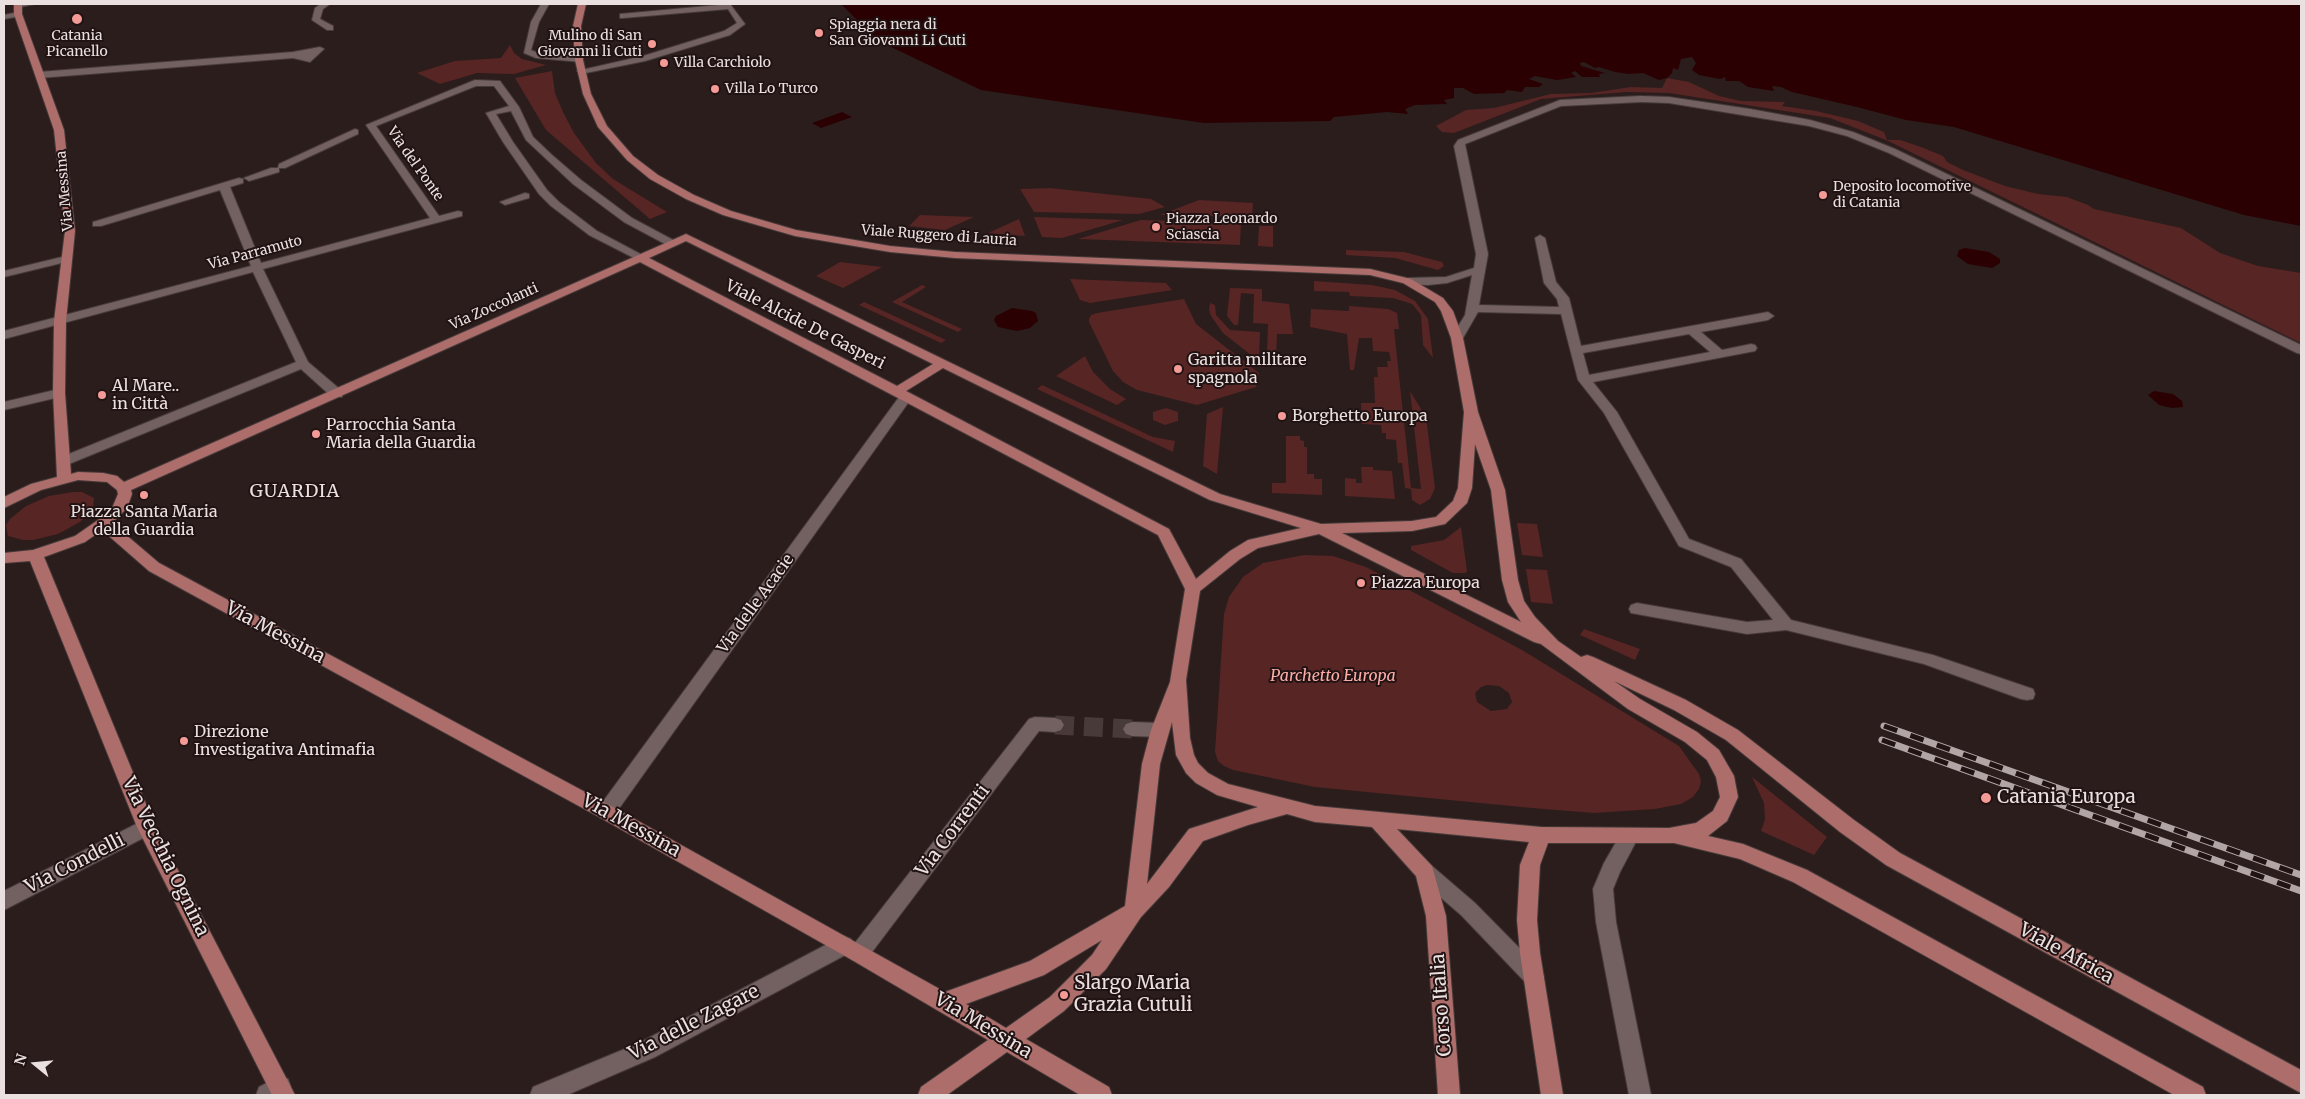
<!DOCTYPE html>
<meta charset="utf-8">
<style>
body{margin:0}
#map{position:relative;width:2305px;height:1099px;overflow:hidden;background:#2b1d1c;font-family:Merriweather,serif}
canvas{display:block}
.frame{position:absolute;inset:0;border:5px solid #eae0df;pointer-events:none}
.north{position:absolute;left:10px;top:1039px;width:50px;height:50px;-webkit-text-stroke:4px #211313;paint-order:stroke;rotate:287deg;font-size:14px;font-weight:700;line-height:20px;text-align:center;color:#eae0df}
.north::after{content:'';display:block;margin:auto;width:18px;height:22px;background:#eae0df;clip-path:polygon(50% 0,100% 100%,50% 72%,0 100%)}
</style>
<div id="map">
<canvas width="2305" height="1099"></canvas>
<div class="frame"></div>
<div class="north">N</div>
</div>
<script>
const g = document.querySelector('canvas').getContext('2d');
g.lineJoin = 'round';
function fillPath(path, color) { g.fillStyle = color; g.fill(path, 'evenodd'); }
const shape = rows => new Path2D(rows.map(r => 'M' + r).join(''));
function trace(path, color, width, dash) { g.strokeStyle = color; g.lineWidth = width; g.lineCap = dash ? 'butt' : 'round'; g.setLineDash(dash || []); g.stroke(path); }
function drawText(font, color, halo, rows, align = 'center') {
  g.font = font + ' Merriweather,serif'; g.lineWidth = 4; g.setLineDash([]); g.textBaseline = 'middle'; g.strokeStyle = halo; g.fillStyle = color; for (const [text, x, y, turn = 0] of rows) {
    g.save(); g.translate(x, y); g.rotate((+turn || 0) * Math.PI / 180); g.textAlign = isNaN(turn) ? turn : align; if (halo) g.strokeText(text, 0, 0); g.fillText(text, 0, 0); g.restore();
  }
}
fillPath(shape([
 [510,45,514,53,522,59,546,65,514,74,477,73,440,84,417,73,455,61,501,58],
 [552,71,555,93,563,112,574,133,596,163,613,179,667,212,650,219,546,130,515,78],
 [1667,78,1689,82,1719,96,1741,101,1785,102,1782,106,1816,111,1858,121,1884,132,1887,140,1900,140,1921,147,1943,156,1947,162,1963,170,2005,186,2038,194,2067,197,2088,205,2094,209,2181,228,2220,253,2258,266,2301,273,2301,343,1886,140,1830,118,1669,93,1626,92,1541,99,1454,133,1442,132,1436,126,1466,110,1494,108,1551,94,1591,93,1631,87,1662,88],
 [1050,188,1151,199,1165,207,1139,214,1034,212,1020,189],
 [1199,200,1253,203,1252,217,1160,215],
 [920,215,974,217,945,230,909,226],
 [1034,217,1123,220,1062,238,1042,237],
 [1019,219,1025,236,988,233],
 [1141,220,1241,223,1240,245,1078,239],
 [1259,226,1273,226,1273,247,1258,246],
 [1346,250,1404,252,1442,262,1444,266,1438,270,1395,258,1346,255],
 [840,262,882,267,843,288,816,276],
 [1070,279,1166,283,1172,290,1090,303,1080,300],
 [1314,281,1372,285,1395,290,1415,301,1428,319,1433,358,1423,345,1421,315,1412,304,1393,298,1350,296,1349,292,1314,291],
 [922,285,926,287,902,302,962,329,958,332,892,302],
 [1230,288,1262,289,1262,301,1289,304,1293,334,1277,334,1276,357,1267,356,1268,324,1253,323,1254,294,1241,293,1238,325,1234,325,1227,316],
 [1184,299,1196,324,1259,373,1256,387,1197,405,1137,390,1123,382,1113,371,1089,322,1089,319,1091,315,1097,313],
 [864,302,946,340,941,343,859,305],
 [1210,303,1215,305,1216,315,1230,330,1260,332,1259,356,1251,355,1223,333,1211,316,1209,310],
 [1349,306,1388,309,1397,313,1399,329,1394,329,1411,488,1421,489,1410,391,1426,417,1435,488,1430,499,1420,505,1412,500,1411,489,1405,488,1402,463,1398,463,1396,440,1386,439,1386,433,1382,433,1381,425,1362,424,1361,403,1375,403,1374,377,1378,377,1377,367,1388,367,1387,361,1391,361,1389,352,1373,351,1372,338,1359,338,1354,370,1350,370,1347,334,1310,327,1311,309,1349,311],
 [1085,356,1093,372,1110,389,1126,399,1117,405,1056,376],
 [1042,385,1153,437,1175,441,1173,452,1037,389],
 [1223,407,1217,474,1203,466,1207,414],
 [1166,408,1178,412,1178,421,1165,425,1153,420,1153,412],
 [1286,436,1300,436,1300,440,1304,441,1304,447,1307,447,1307,474,1314,474,1314,479,1322,479,1322,495,1272,493,1272,483,1286,483],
 [1361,467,1373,467,1373,470,1392,471,1395,499,1345,496,1345,478,1356,479,1356,483,1362,483],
 [73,492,82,492,94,498,93,509,80,522,58,534,33,540,23,540,8,536,6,525,10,519,26,506,49,496],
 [1517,523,1537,524,1543,557,1522,555],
 [1461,527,1467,571,1465,573,1453,573,1411,550,1411,546,1444,540],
 [1304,555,1333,556,1366,567,1522,650,1679,746,1699,774,1701,781,1699,789,1693,797,1681,804,1655,809,1594,813,1532,808,1315,787,1233,770,1224,766,1218,761,1215,752,1224,614,1229,597,1243,577,1263,563],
 [1487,685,1499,686,1509,693,1512,702,1507,709,1491,711,1477,702,1475,693,1481,687],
 [1526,569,1547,570,1553,604,1531,602],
 [1584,629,1640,649,1635,660,1580,635],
 [1752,777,1827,837,1814,855,1761,831,1765,819,1764,803]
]), '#572524');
fillPath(shape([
 [841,4,2301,4,2301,226,2244,215,1954,127,1906,120,1857,107,1792,92,1781,87,1772,86,1774,91,1748,87,1739,81,1726,81,1725,77,1720,79,1699,75,1692,70,1696,63,1692,57,1681,59,1678,70,1673,68,1672,73,1667,78,1659,80,1643,73,1629,74,1615,72,1599,67,1595,68,1584,62,1580,63,1581,66,1605,73,1599,74,1600,77,1582,77,1575,71,1571,73,1576,77,1557,80,1535,76,1529,79,1543,84,1539,87,1525,87,1522,92,1507,90,1504,93,1474,94,1463,88,1454,88,1454,98,1444,100,1447,104,1415,105,1405,109,1408,114,1387,112,1334,117,1330,121,1204,123,981,90,887,45,869,32],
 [842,112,852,117,821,128,812,123],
 [1965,248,1989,252,2000,259,2000,263,1992,268,1968,264,1957,256,1959,250],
 [1012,308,1032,311,1036,313,1038,321,1030,328,1017,331,998,327,994,320,996,316],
 [2154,391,2173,394,2182,401,2183,407,2172,408,2159,405,2148,395]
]), '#2a0003');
trace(shape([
 [1055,725,1132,729]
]), '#483a39', 19, [19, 10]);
const minor = shape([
 [18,4,35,4,15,8,14,6,18,4],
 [321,4,330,4,323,9,320,19,333,26,333,30,327,30,312,20,315,8,321,4],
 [541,4,549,4,539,22,531,50,538,53,579,57,582,58,582,62,536,58,524,53,531,22,541,4],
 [730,4,745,24,730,35,645,61,581,74,577,71,643,56,724,31,737,23,728,9,623,18,620,18,620,14,730,4],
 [18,12,21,12,21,16,4,19,4,15,18,12],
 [320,47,324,49,310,62,293,58,39,78,35,75,39,72,293,52,320,47],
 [475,80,500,81,519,107,533,137,552,155,581,180,632,218,675,241,675,245,667,245,624,222,573,184,526,140,511,111,496,114,513,142,547,190,559,202,597,231,646,257,640,260,636,259,589,235,551,206,539,194,503,142,486,113,509,106,494,86,476,86,376,126,439,216,458,211,462,212,462,216,263,269,308,362,342,391,343,394,342,397,332,397,301,369,69,464,59,464,57,461,59,458,296,362,253,272,4,339,4,331,251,266,220,190,101,226,93,226,93,222,239,178,243,179,243,183,230,187,261,263,430,218,366,125,475,80],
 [1641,96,1669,97,1750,109,1810,120,1853,132,1895,149,2301,345,2301,354,2297,353,1889,153,1847,136,1809,126,1669,103,1641,102,1561,106,1465,144,1488,254,1479,305,1559,307,1557,299,1544,283,1535,238,1540,235,1545,238,1556,282,1569,298,1581,346,1768,312,1774,316,1768,320,1701,332,1722,350,1751,344,1755,345,1757,348,1755,351,1593,382,1617,412,1689,539,1741,559,1791,620,1933,655,2033,689,2035,694,2033,699,2027,700,2021,699,1924,664,1786,630,1747,634,1631,613,1629,609,1631,605,1637,603,1747,622,1773,620,1731,567,1679,546,1604,413,1578,380,1561,314,1478,312,1463,338,1457,342,1451,338,1465,315,1472,275,1447,283,1428,285,1407,284,1401,281,1407,278,1446,277,1474,268,1476,254,1454,146,1458,140,1560,100,1641,96],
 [1689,334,1710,352,1589,375,1583,353,1689,334],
 [355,129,358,130,358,134,285,168,279,168,279,172,249,181,244,178,271,168,278,168,279,164,355,129],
 [525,193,529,194,529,198,505,205,500,202,525,193],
 [66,256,72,259,70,261,4,277,4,271,66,256],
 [59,389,65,393,64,396,4,410,4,402,59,389],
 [907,392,913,396,613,817,606,820,599,817,597,812,599,807,902,393,907,392],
 [1035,717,1055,718,1061,720,1064,725,1061,730,1055,732,1039,731,866,960,859,962,852,960,849,953,655,1057,567,1095,530,1095,533,1087,639,1043,837,939,844,936,851,939,854,944,1029,719,1035,717],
 [1132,722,1160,723,1166,725,1169,730,1166,735,1160,737,1132,736,1126,734,1123,729,1126,724,1132,722],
 [146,819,153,821,155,827,153,833,4,910,4,891,146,819],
 [1630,828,1637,830,1639,836,1620,872,1613,889,1616,922,1651,1095,1629,1095,1596,922,1593,889,1604,863,1623,830,1630,828],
 [1425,864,1432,866,1475,903,1541,970,1544,977,1541,984,1534,987,1527,984,1461,915,1418,878,1415,872,1418,866,1425,864],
 [280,1076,288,1079,291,1087,288,1095,256,1095,259,1087,280,1076]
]);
const major = shape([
 [14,4,22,4,22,14,64,130,75,231,66,321,65,393,71,474,78,472,103,473,117,476,124,482,686,234,1220,494,1321,524,1412,521,1436,517,1453,501,1458,488,1464,412,1451,338,1441,311,1435,302,1403,283,1370,275,955,258,890,252,795,236,723,215,686,199,650,179,627,160,598,127,583,94,575,60,573,26,578,4,586,4,581,26,583,60,591,94,607,126,633,156,658,175,694,195,731,211,796,230,890,246,955,252,1370,269,1411,279,1443,298,1453,311,1463,338,1478,412,1505,490,1518,580,1524,601,1535,617,1558,641,1581,657,1587,655,1593,657,1686,700,1738,730,1854,820,1900,853,2301,1070,2301,1093,1886,865,1840,832,1726,740,1674,710,1614,681,1640,699,1697,732,1719,750,1734,776,1738,797,1727,821,1708,836,1743,844,1807,870,2203,1087,2206,1095,2174,1095,1793,882,1740,859,1674,843,1548,843,1540,865,1537,920,1540,953,1563,1095,1541,1095,1520,953,1517,920,1520,865,1529,842,1397,829,1432,866,1446,916,1460,1095,1438,1095,1426,916,1416,876,1372,827,1315,822,1287,814,1248,825,1203,841,1169,887,1141,917,1106,969,1064,1011,1026,1039,1109,1087,1112,1095,1080,1095,1007,1052,947,1095,918,1095,921,1087,988,1040,852,960,599,817,149,571,102,530,85,542,44,557,155,826,295,1095,272,1095,137,827,30,561,4,563,4,553,33,550,75,536,108,513,113,506,118,494,117,490,107,482,78,480,41,490,4,508,4,497,31,484,57,477,53,393,54,321,65,231,54,130,14,14,14,4],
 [686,241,933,364,897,386,649,258,686,241],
 [640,262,1158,535,1185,589,1170,682,1151,730,1142,764,1125,906,1030,961,945,992,613,807,159,563,112,523,127,508,132,494,131,490,640,262],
 [943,368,1210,500,1301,528,1248,540,1230,551,1196,579,1169,529,906,391,943,368],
 [1475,444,1491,490,1502,580,1508,602,1521,622,1342,533,1412,531,1445,524,1467,503,1472,488,1475,444],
 [1319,534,1534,642,1541,644,1628,709,1685,742,1707,760,1716,777,1720,797,1713,811,1696,823,1669,828,1541,827,1315,806,1228,784,1208,773,1198,763,1194,755,1190,738,1186,680,1200,591,1240,559,1258,548,1319,534],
 [1172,722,1176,755,1186,773,1196,783,1217,795,1258,807,1189,829,1147,884,1160,764,1172,722],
 [1102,940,1092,955,1050,997,1006,1028,966,1004,1044,975,1102,940]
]);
trace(minor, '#473b3a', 2);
trace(major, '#473b3a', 2);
fillPath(minor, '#726160');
fillPath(major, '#ad6e6b');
const rail = shape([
 [1884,726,2301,875],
 [1882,740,2301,891]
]);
trace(rail, '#b1a6a5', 7);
trace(rail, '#211313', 5, [14]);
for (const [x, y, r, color] of [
 [77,19,6,"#f59b97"],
 [819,33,5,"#f59b97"],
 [652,44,5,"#f59b97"],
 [664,63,5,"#f59b97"],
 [715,89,5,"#f59b97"],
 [1823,195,5,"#f59b97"],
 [1156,227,5,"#f59b97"],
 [1178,369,5,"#f59b97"],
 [102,395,5,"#f59b97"],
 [1282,416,5,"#f59b97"],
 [316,434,5,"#f59b97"],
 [144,495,5,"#f59b97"],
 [1361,583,5,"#f59b97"],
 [184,741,5,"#f59b97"],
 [1986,798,6,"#f59b97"],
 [1064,995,5,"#f59b97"]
]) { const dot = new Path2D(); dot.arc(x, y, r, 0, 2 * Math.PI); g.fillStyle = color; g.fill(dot); trace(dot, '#211313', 2); }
drawText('14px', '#eae0df', '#211313', [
 ["Spiaggia nera di",829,25],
 ["San Giovanni Li Cuti",829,41],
 ["Catania",77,36,"center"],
 ["Picanello",77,52,"center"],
 ["Mulino di San",642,36,"right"],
 ["Giovanni li Cuti",642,52,"right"],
 ["Villa Carchiolo",674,63],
 ["Villa Lo Turco",725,89],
 ["Deposito locomotive",1833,187],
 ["di Catania",1833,203],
 ["Piazza Leonardo",1166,219],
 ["Sciascia",1166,235]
], 'left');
drawText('14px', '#eae0df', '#211313', [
 ["Via del Ponte",415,164,55],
 ["Via Messina",65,191,-95],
 ["Viale Ruggero di Lauria",939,236,4],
 ["Via Parramuto",255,253,-15],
 ["Via Zoccolanti",494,307,-24]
]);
drawText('16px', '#eae0df', '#211313', [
 ["Viale Alcide De Gasperi",805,325,27],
 ["Via delle Acacie",756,604,-54]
]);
drawText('16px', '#eae0df', '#211313', [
 ["Garitta militare",1188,360],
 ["spagnola",1188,378],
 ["Al Mare..",112,386],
 ["in Città",112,404],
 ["Borghetto Europa",1292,416],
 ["Parrocchia Santa",326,425],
 ["Maria della Guardia",326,443],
 ["Piazza Santa Maria",144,512,"center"],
 ["della Guardia",144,530,"center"],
 ["Piazza Europa",1371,583],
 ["Direzione",194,732],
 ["Investigativa Antimafia",194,750]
], 'left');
drawText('italic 16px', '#fdaca8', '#211313', [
 ["Parchetto Europa",1333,676]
]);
g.letterSpacing = '1px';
drawText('18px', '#eae0df', '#211313', [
 ["GUARDIA",295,492]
]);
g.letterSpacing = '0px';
drawText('19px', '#eae0df', '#211313', [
 ["Via Messina",275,633,28],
 ["Via Messina",631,826,29],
 ["Via Correnti",953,831,-53],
 ["Via Vecchia Ognina",165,857,64],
 ["Via Condelli",75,864,-27],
 ["Viale Africa",2066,954,29],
 ["Corso Italia",1442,1005,-94],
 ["Via delle Zagare",694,1023,-27],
 ["Via Messina",983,1026,31]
]);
drawText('19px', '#eae0df', '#211313', [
 ["Catania Europa",1997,798],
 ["Slargo Maria",1074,984],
 ["Grazia Cutuli",1074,1006]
], 'left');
</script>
